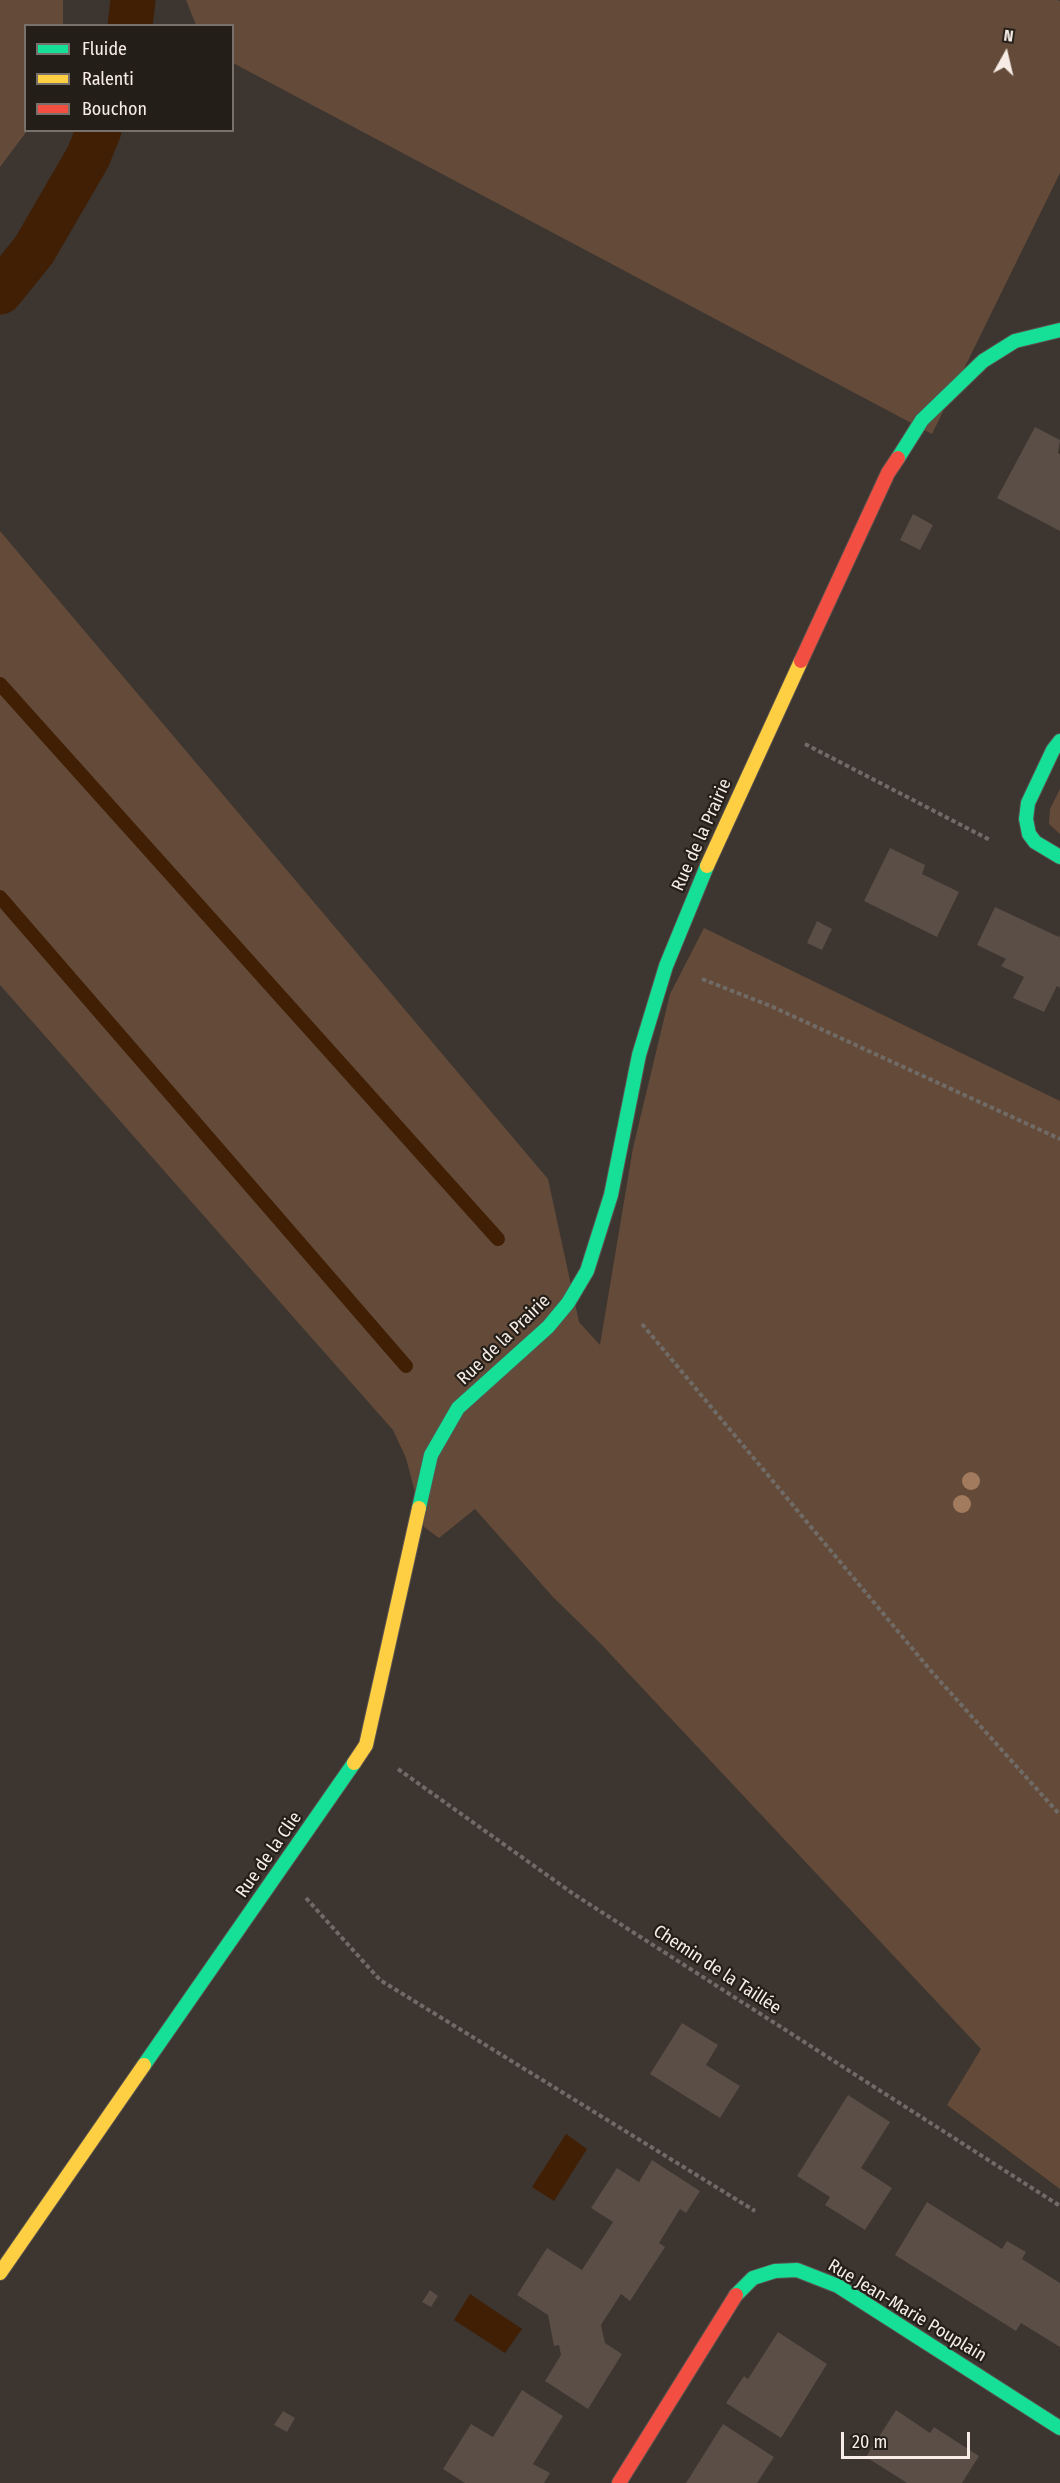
<!DOCTYPE html>
<meta charset="utf-8">
<style>
body{margin:0}
#map{position:relative;width:1060px;height:2483px;overflow:hidden;background:#3d3530;font-family:"Fira Sans Condensed",sans-serif}
canvas{display:block}
.legend{position:absolute;left:24px;top:24px;width:210px;height:108px;box-sizing:border-box;background:#241e19;border:2px solid #78716b;margin:0;padding:8px 10px;list-style:none;font-size:18px;color:#f7ede6}
.legend li{display:flex;align-items:center;gap:12px;height:30px}
.legend b{width:30px;border:2px solid #78716b}
.north{position:absolute;left:976px;top:24px;width:60px;height:60px;-webkit-text-stroke:4px #241e19;paint-order:stroke;rotate:8deg;font-size:16px;font-weight:700;line-height:24px;text-align:center;color:#f7ede6}
.north::after{content:'';display:block;margin:auto;width:21px;height:27px;background:#f7ede6;clip-path:polygon(50% 0,100% 100%,50% 72%,0 100%)}
.scale{position:absolute;left:841px;top:2432px;width:129px;height:27px;box-sizing:border-box;border:3px solid #f7ede6;border-top:0;padding-left:8px;font-size:18px;line-height:21px;white-space:nowrap;color:#f7ede6;-webkit-text-stroke:4px #241e19;paint-order:stroke}
</style>
<div id="map">
<canvas width="1060" height="2483"></canvas>
<ul class="legend">
<li><b style="height:8px;background:#16e098"></b>Fluide</li>
<li><b style="height:8px;background:#ffcf43"></b>Ralenti</li>
<li><b style="height:8px;background:#f24e42"></b>Bouchon</li>
</ul>
<div class="north">N</div>
<div class="scale">20 m</div>
</div>
<script>
const g = document.querySelector('canvas').getContext('2d');
g.lineJoin = 'round';
function fillPath(path, color) { g.fillStyle = color; g.fill(path, 'evenodd'); }
const shape = rows => new Path2D(rows.map(r => 'M' + r).join(''));
function trace(path, color, width, dash) { g.strokeStyle = color; g.lineWidth = width; g.lineCap = dash ? 'butt' : 'round'; g.setLineDash(dash || []); g.stroke(path); }
function drawText(font, color, halo, rows, align = 'center') {
  g.font = font + ' "Fira Sans Condensed",sans-serif'; g.lineWidth = 4.5; g.setLineDash([]); g.textBaseline = 'middle'; g.strokeStyle = halo; g.fillStyle = color; for (const [text, x, y, turn = 0] of rows) {
    g.save(); g.translate(x, y); g.rotate((+turn || 0) * Math.PI / 180); g.textAlign = isNaN(turn) ? turn : align; if (halo) g.strokeText(text, 0, 0); g.fillText(text, 0, 0); g.restore();
  }
}
fillPath(shape([
 [0,0,63,0,63,25,26,26,26,130,27,131,0,167],
 [186,0,1058,0,1060,1,1060,173,932,434,233,63,232,26,196,25],
 [0,531,548,1179,579,1322,600,1345,633,1148,670,994,704,928,1060,1101,1060,2189,947,2105,981,2049,600,1643,553,1597,475,1509,439,1538,424,1527,406,1458,393,1430,0,985],
 [1060,789,1060,834,1049,824,1050,809]
]), '#644b39');
fillPath(shape([
 [566,2134,587,2149,554,2201,532,2187],
 [470,2294,522,2329,505,2353,454,2320]
]), '#411f04');
trace(shape([
 [0,684,498,1239],
 [0,897,406,1366]
]), '#411f04', 14);
trace(shape([
 [130,26,133,0],
 [0,292,34,250,88,157,99,130]
]), '#411f04', 45);
fillPath(shape([
 [1035,427,1060,440,1058,453,1060,454,1060,531,997,498],
 [913,514,933,525,920,550,900,540],
 [890,848,925,865,922,874,959,892,937,937,864,901],
 [995,907,1059,937,1060,935,1060,988,1057,986,1044,1012,1013,998,1024,977,1001,966,1006,959,977,945],
 [817,921,832,929,822,950,807,943],
 [682,2023,718,2045,706,2065,740,2086,720,2118,650,2074],
 [848,2095,890,2122,861,2168,892,2188,865,2230,825,2205,830,2197,797,2176],
 [652,2160,700,2191,686,2213,680,2209,659,2243,665,2247,630,2301,621,2294,601,2325,605,2343,622,2354,588,2409,545,2381,561,2355,559,2345,554,2346,548,2315,517,2295,547,2248,582,2270,613,2222,591,2208,617,2168,639,2182],
 [927,2202,1002,2249,1007,2241,1026,2252,1022,2259,1060,2283,1060,2347,1021,2323,1016,2331,895,2255],
 [430,2290,438,2296,431,2307,422,2302],
 [778,2332,827,2364,781,2438,726,2403,744,2376,748,2379],
 [522,2390,563,2416,533,2464,550,2473,544,2483,465,2483,443,2469,471,2424,493,2437],
 [896,2410,930,2433,934,2427,979,2456,962,2483,907,2483,866,2457],
 [283,2411,295,2418,287,2432,274,2425],
 [723,2424,774,2457,757,2483,686,2483]
]), '#5a4e46');
const fast = shape([
 [898,458,922,420,983,361,1015,341,1060,330],
 [1060,741,1053,750,1028,803,1026,819,1029,834,1035,842,1060,857],
 [419,1508,431,1455,458,1408,548,1327,568,1303,587,1271,611,1195,639,1055,666,966,707,866],
 [144,2065,354,1763],
 [736,2295,753,2278,775,2271,797,2270,838,2286,1060,2428]
]);
const slow = shape([
 [707,866,801,661],
 [354,1763,366,1745,419,1508],
 [0,2273,144,2065]
]);
const jam = shape([
 [801,661,888,473,898,458],
 [619,2483,736,2295]
]);
trace(fast, '#5a534e', 16);
trace(slow, '#5a534e', 16);
trace(jam, '#5a534e', 16);
trace(shape([
 [805,744,990,840],
 [702,979,773,1007,1060,1139],
 [642,1324,931,1671,1060,1815],
 [398,1769,575,1895,1060,2206],
 [306,1898,380,1980,755,2211]
]), '#716b67', 4, [4.5, 3]);
trace(fast, '#16e098', 14);
trace(slow, '#ffcf43', 14);
trace(jam, '#f24e42', 14);
g.fillStyle = '#a27a5d';
for (const [x, y] of [
 [971,1481],
 [962,1504]
]) { g.beginPath(); g.arc(x, y, 9, 0, 2 * Math.PI); g.fill(); }
drawText('18px', '#f7ede6', '#241e19', [
 ["Rue de la Prairie",702,835,-66],
 ["Rue de la Prairie",504,1340,-44],
 ["Rue de la Clie",269,1855,-55],
 ["Chemin de la Taillée",717,1970,33],
 ["Rue Jean-Marie Pouplain",907,2311,31]
]);
</script>
